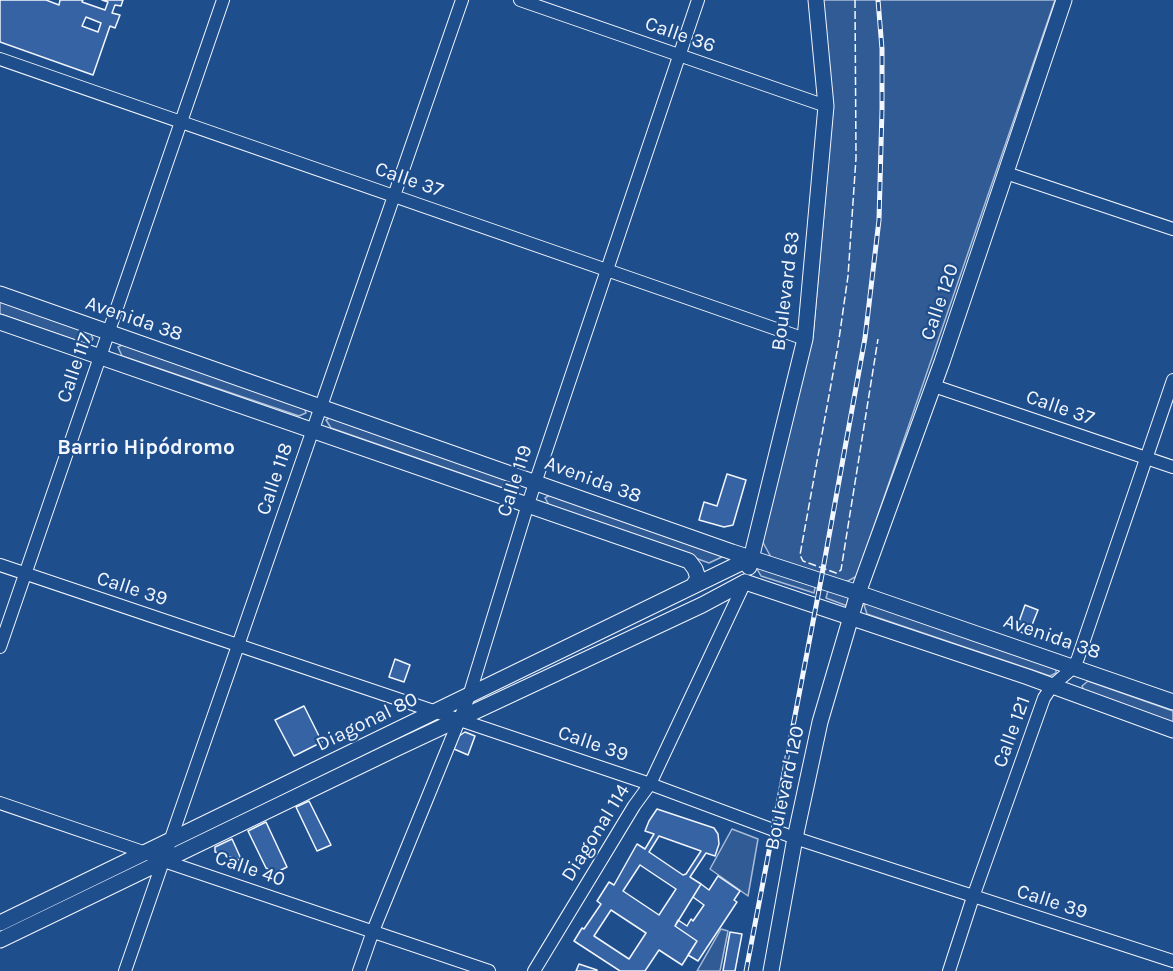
<!DOCTYPE html>
<meta charset="utf-8">
<style>
body{margin:0}
canvas{display:block;background:#1f4e8c}
</style>
<canvas width="1173" height="971"></canvas>
<script>
const g = document.querySelector('canvas').getContext('2d');
g.lineJoin = 'round';
function fillPath(path, color) { g.fillStyle = color; g.fill(path, 'evenodd'); }
const shape = rows => new Path2D(rows.map(r => 'M' + r).join(''));
function trace(path, color, width, dash) { g.strokeStyle = color; g.lineWidth = width; g.lineCap = dash ? 'butt' : 'round'; g.setLineDash(dash || []); g.stroke(path); }
function drawText(font, color, halo, rows, align = 'center') {
  g.font = font + ' Karla,sans-serif'; g.lineWidth = 4.5; g.setLineDash([]); g.textBaseline = 'middle'; g.strokeStyle = halo; g.fillStyle = color; for (const [text, x, y, turn = 0] of rows) {
    g.save(); g.translate(x, y); g.rotate((+turn || 0) * Math.PI / 180); g.textAlign = isNaN(turn) ? turn : align; if (halo) g.strokeText(text, 0, 0); g.fillText(text, 0, 0); g.restore();
  }
}
const built = shape([
 [823,0,1055,0,857,576,848,581,839,581,772,559,761,539,813,337,833,107,823,0],
 [0,299,90,331,93,339,88,345,0,314,0,299],
 [126,343,303,404,306,413,299,416,122,356,118,347,126,343],
 [334,415,517,481,520,488,514,492,331,428,326,420,334,415],
 [553,493,724,556,709,563,549,505,545,498,553,493],
 [765,566,816,583,814,593,761,576,757,569,765,566],
 [829,587,854,595,850,607,826,598,829,587],
 [872,601,1056,667,1056,673,1050,676,867,614,864,605,872,601],
 [1088,681,1173,711,1173,724,1084,691,1082,686,1088,681],
 [732,829,758,839,748,896,710,869,732,829],
 [721,929,728,931,720,971,697,971,721,929]
]);
fillPath(built, '#305b95');
trace(built, '#a8bbd7', 1.5);
const building = shape([
 [0,0,46,0,59,5,60,0,83,0,82,2,105,10,108,2,102,0,123,0,121,6,115,5,112,13,120,15,115,28,110,26,93,75,0,42,0,0],
 [86,17,101,23,98,32,82,26,86,17],
 [727,474,746,480,733,525,724,527,699,520,704,502,717,506,727,474],
 [1025,605,1038,610,1028,635,1016,630,1025,605],
 [1047,632,1059,637,1058,641,1054,643,1045,639,1047,632],
 [395,659,410,665,404,682,389,677,395,659],
 [304,706,322,742,294,756,275,720,304,706],
 [465,732,475,736,468,755,454,749,459,736,465,732],
 [309,801,331,845,317,851,296,807,309,801],
 [657,809,714,828,718,834,719,844,715,856,706,853,690,877,701,884,675,926,697,941,682,965,659,950,645,971,620,971,574,941,582,928,584,929,601,904,597,901,609,882,614,885,637,844,645,849,654,834,645,831,649,821,657,809],
 [659,836,701,851,686,874,683,875,649,852,659,836],
 [640,865,676,889,659,915,623,891,640,865],
 [611,910,646,933,629,959,594,936,611,910],
 [266,822,287,867,275,873,266,868,248,831,266,822],
 [232,839,242,861,215,852,215,847,232,839],
 [718,876,740,891,734,900,737,902,698,961,688,955,697,941,675,926,678,920,687,926,691,919,693,921,704,905,693,897,701,884,709,890,718,876],
 [730,932,742,934,735,971,723,971,730,932],
 [579,964,597,970,597,971,576,971,579,964]
]);
fillPath(building, '#3563a3');
trace(building, '#f2f6ff', 1.5);
const minor = shape([
 [520,0,826,106],
 [0,59,805,339],
 [1006,173,1173,229],
 [934,386,1173,467],
 [0,565,650,784,795,838,1173,961],
 [0,647,223,0],
 [0,803,146,853,164,861,489,971],
 [125,971,462,0],
 [359,971,373,931,469,696,528,504,698,0],
 [534,971,634,806,650,784,745,582],
 [949,971,973,897,1044,698,1052,686,1074,667,1078,658,1173,380]
]);
const major = shape([
 [0,294,732,552,858,593,1173,702],
 [0,322,689,561,695,569,698,578,693,586],
 [749,567,805,339,826,106,816,0],
 [745,582,1028,677,1173,730],
 [0,923,751,558],
 [0,940,395,749,702,605,745,582],
 [771,971,795,838,820,722,858,593,942,362,1064,0]
]);
trace(minor, '#f2f6ff', 14);
trace(major, '#f2f6ff', 17);
trace(minor, '#1f4e8c', 12);
trace(major, '#1f4e8c', 15);
const rail = shape([
 [746,971,821,580,865,338,879,220,882,109,882,49,878,0]
]);
trace(rail, '#f2f6ff', 5);
trace(rail, '#1f4e8c', 3, [9]);
trace(shape([
 [855,0,856,158,848,276,838,346,800,555,803,561,836,573,841,570,878,339]
]), '#f2f6ff', 1.5, [8, 3]);
drawText('20px', '#f2f6ff', '#1f4e8c', [
 ["Calle 36",680,35,19],
 ["Calle 37",409,180,19],
 ["Boulevard 83",786,291,-83],
 ["Calle 120",940,302,-71],
 ["Avenida 38",134,319,19],
 ["Calle 117",75,368,-71],
 ["Calle 37",1060,408,19],
 ["Calle 118",275,479,-71],
 ["Avenida 38",593,480,20],
 ["Calle 119",515,481,-72],
 ["Calle 39",132,589,18],
 ["Avenida 38",1052,637,19],
 ["Diagonal 80",367,722,-26],
 ["Calle 121",1012,732,-70],
 ["Calle 39",593,744,19],
 ["Boulevard 120",785,788,-78],
 ["Diagonal 114",596,833,-58],
 ["Calle 40",250,869,19],
 ["Calle 39",1052,902,18]
]);
drawText('bold 21px', '#f2f6ff', '#1f4e8c', [
 ["Barrio Hipódromo",146,448]
]);
</script>
